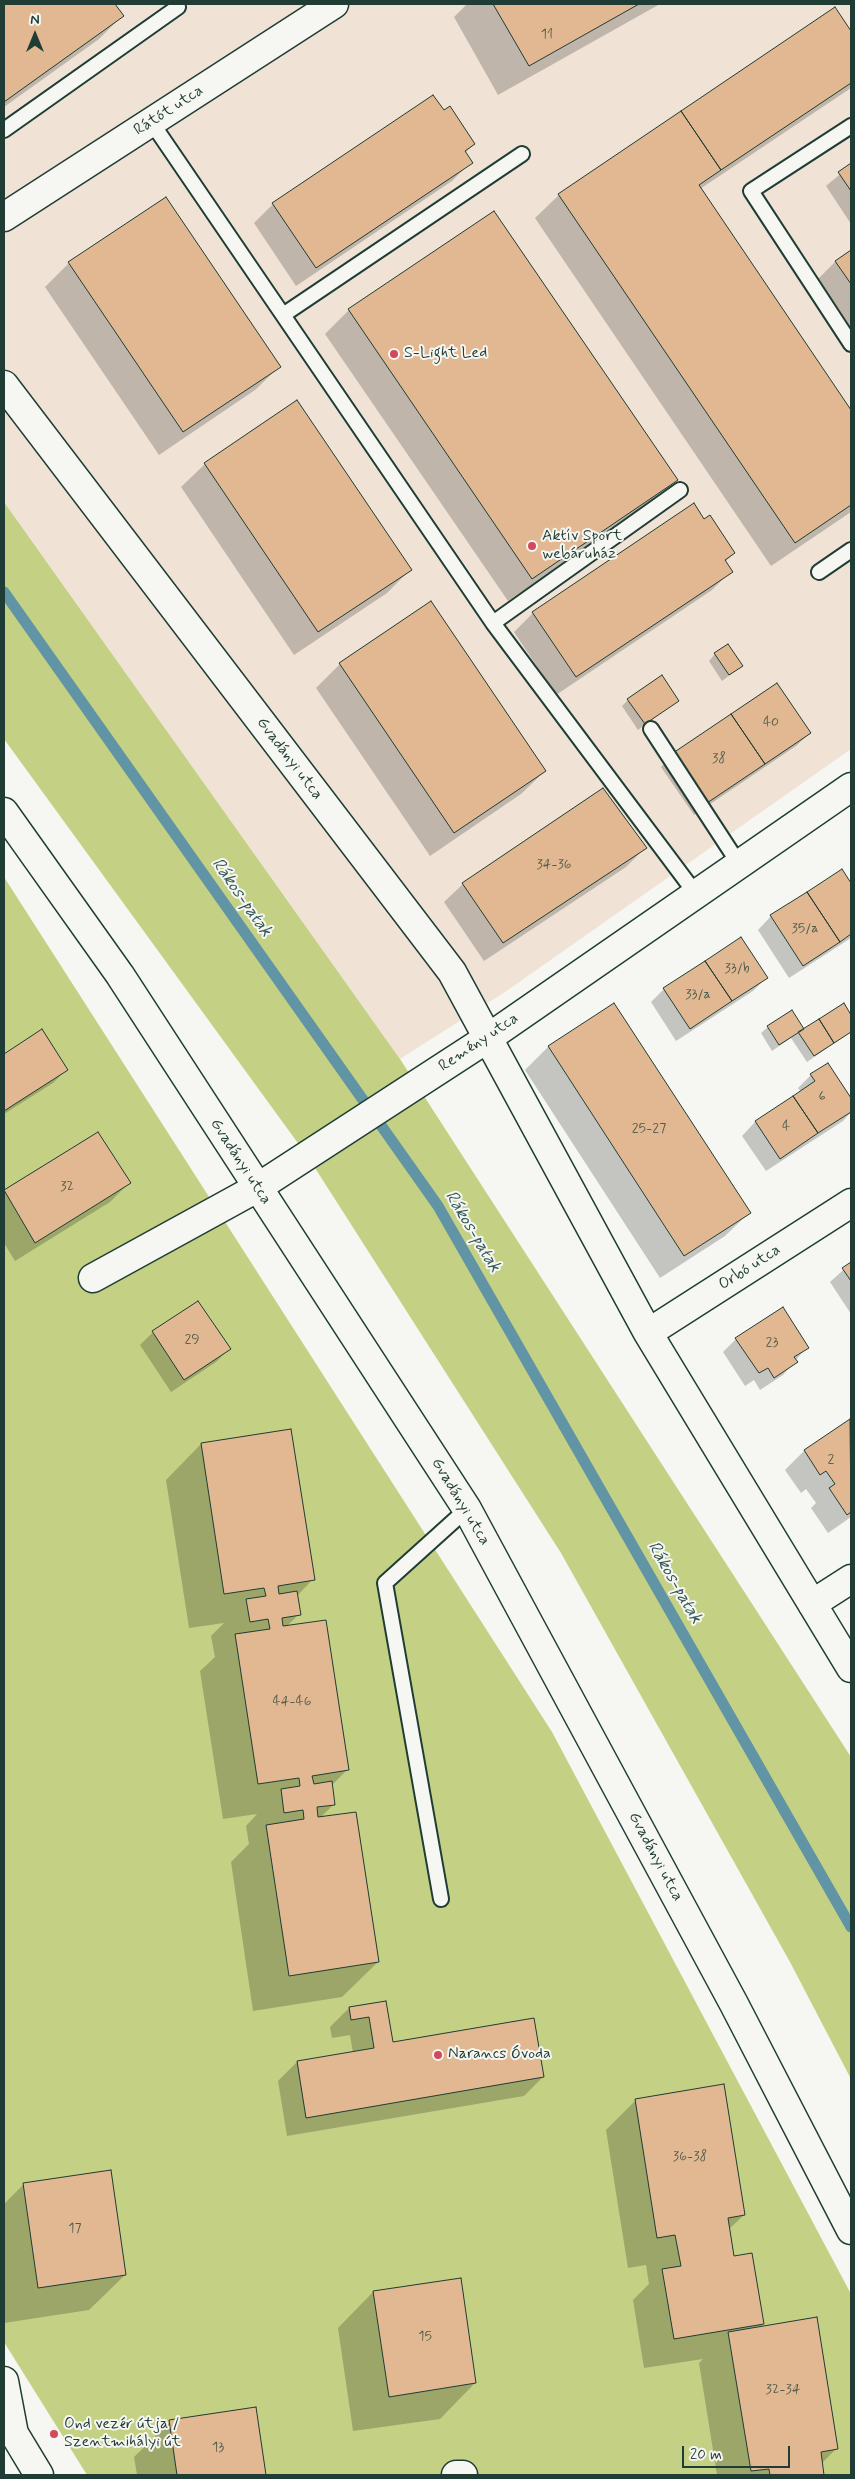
<!DOCTYPE html>
<meta charset="utf-8">
<style>
body{margin:0}
#map{position:relative;width:855px;height:2479px;overflow:hidden;background:#f6f6f2;font-family:Mynerve,sans-serif}
canvas{display:block}
.frame{position:absolute;inset:0;border:5px solid #1f3d34;pointer-events:none}
.north{position:absolute;left:10px;top:10px;width:50px;height:50px;-webkit-text-stroke:4px #f6f6f2;paint-order:stroke;rotate:0deg;font-size:14px;font-weight:700;line-height:20px;text-align:center;color:#1f3d34}
.north::after{content:'';display:block;margin:auto;width:18px;height:22px;background:#1f3d34;clip-path:polygon(50% 0,100% 100%,50% 72%,0 100%)}
.scale{position:absolute;left:682px;top:2446px;width:108px;height:22px;box-sizing:border-box;border:2px solid #1f3d34;border-top:0;padding-left:6px;font-size:15px;line-height:18px;white-space:nowrap;color:#1f3d34;-webkit-text-stroke:4px #f6f6f2;paint-order:stroke}
</style>
<div id="map">
<canvas width="855" height="2479"></canvas>
<div class="frame"></div>
<div class="north">N</div>
<div class="scale">20 m</div>
</div>
<script>
const g = document.querySelector('canvas').getContext('2d');
g.lineJoin = 'round';
function fillPath(path, color) { g.fillStyle = color; g.fill(path, 'evenodd'); }
const shape = rows => new Path2D(rows.map(r => 'M' + r).join(''));
function trace(path, color, width, dash) { g.strokeStyle = color; g.lineWidth = width; g.lineCap = dash ? 'butt' : 'round'; g.setLineDash(dash || []); g.stroke(path); }
function drawText(font, color, halo, rows, align = 'center') {
  g.font = font + ' Mynerve,sans-serif'; g.lineWidth = 4; g.setLineDash([]); g.textBaseline = 'middle'; g.strokeStyle = halo; g.fillStyle = color; for (const [text, x, y, turn = 0] of rows) {
    g.save(); g.translate(x, y); g.rotate((+turn || 0) * Math.PI / 180); g.textAlign = isNaN(turn) ? turn : align; if (halo) g.strokeText(text, 0, 0); g.fillText(text, 0, 0); g.restore();
  }
}
fillPath(shape([
 [4,4,851,4,851,749,505,992,400,1059,4,502]
]), '#f0e3d5');
fillPath(shape([
 [4,502,400,1059,851,1757,851,2079,790,1962,561,1553,308,1157,4,739],
 [4,877,552,1732,851,2294,851,2475,87,2475,4,2342]
]), '#c4d084');
fillPath(shape([
 [4,4,114,4,122,16,99,39,4,107],
 [467,4,660,4,498,95,454,17],
 [835,9,851,33,851,88,700,189,851,412,851,512,771,566,535,218,559,195],
 [444,112,474,144,465,153,471,162,452,181,296,286,254,223,273,204],
 [851,165,851,224,826,186],
 [494,213,676,480,653,504,508,601,325,334,349,310],
 [851,251,851,331,817,280,836,261],
 [69,263,279,367,255,390,159,455,45,287],
 [297,402,410,570,387,593,294,655,181,487,205,464],
 [704,521,734,553,725,562,731,571,712,590,556,695,514,632,533,613],
 [431,603,545,771,521,794,430,856,316,688,340,664],
 [715,654,742,666,722,681,709,661],
 [628,700,678,700,638,730,622,706],
 [810,733,796,746,694,815,661,767,674,754],
 [645,848,626,867,484,961,444,902,463,884],
 [842,871,851,885,851,938,789,978,758,930,771,916],
 [766,978,753,991,676,1041,651,1002,664,989],
 [614,1005,749,1213,725,1236,660,1278,525,1070,548,1047],
 [843,1005,851,1017,851,1032,807,1062,791,1038,772,1051,761,1033,768,1027,804,1031],
 [42,1031,66,1070,53,1083,4,1114,4,1055],
 [828,1065,851,1101,851,1112,843,1121,766,1171,742,1136,755,1122,801,1092,798,1088,811,1075],
 [98,1133,129,1183,110,1202,15,1261,4,1243,4,1192],
 [851,1263,851,1314,830,1282],
 [153,1332,229,1349,216,1362,171,1392,140,1345],
 [736,1339,807,1347,783,1375,760,1390,754,1380,745,1386,723,1352],
 [850,1421,851,1517,828,1533,811,1508,816,1503,806,1489,801,1493,785,1470,804,1451],
 [201,1444,313,1579,297,1596,299,1614,286,1627,347,1770,331,1786,333,1805,320,1818,378,1962,342,1997,253,2011,231,1862,249,1844,246,1826,257,1814,223,1819,200,1671,215,1657,211,1636,224,1623,189,1628,166,1480],
 [385,2002,392,2043,543,2077,524,2096,287,2136,278,2081,297,2062,353,2053,350,2035,332,2038,330,2027,349,2008],
 [636,2100,744,2215,728,2230,733,2257,763,2324,759,2328,837,2448,821,2464,823,2475,717,2475,699,2363,703,2359,644,2368,633,2300,649,2284,646,2265,628,2268,606,2130],
 [24,2184,125,2275,89,2310,4,2323,4,2204],
 [373,2292,475,2383,440,2419,353,2431,338,2328],
 [255,2409,265,2475,137,2475,134,2457,170,2422]
]), '#0003');
trace(shape([
 [4,592,438,1206,851,1927]
]), '#6194a4', 11);
const building = shape([
 [4,4,115,4,124,16,4,102,4,4],
 [493,4,639,4,529,66,493,4],
 [835,7,851,31,851,83,721,170,681,111,835,7],
 [433,95,444,110,450,106,475,144,465,151,473,163,316,268,272,203,433,95],
 [681,111,721,170,699,185,851,410,851,505,795,543,558,194,681,111],
 [851,163,851,191,838,172,851,163],
 [166,197,281,367,183,432,68,262,166,197],
 [494,211,678,480,532,579,348,309,494,211],
 [851,250,851,284,835,261,851,250],
 [297,400,412,570,318,632,204,463,297,400],
 [694,503,704,519,710,515,735,553,725,560,733,572,576,677,532,612,694,503],
 [431,601,546,771,454,833,339,663,431,601],
 [728,644,743,666,729,675,714,653,728,644],
 [662,675,679,701,645,724,627,699,662,675],
 [777,683,811,733,765,764,731,714,777,683],
 [731,714,765,764,707,803,673,753,731,714],
 [603,788,647,848,503,943,462,883,603,788],
 [842,869,851,883,851,934,840,942,807,892,842,869],
 [807,892,840,942,803,966,770,915,807,892],
 [741,937,768,978,732,1001,705,961,741,937],
 [705,961,732,1001,690,1029,663,988,705,961],
 [614,1003,751,1213,684,1256,548,1046,614,1003],
 [844,1003,851,1015,851,1032,834,1043,819,1019,844,1003],
 [792,1010,804,1029,779,1045,767,1026,792,1010],
 [819,1019,834,1043,814,1056,798,1032,819,1019],
 [42,1029,68,1070,4,1111,4,1054,42,1029],
 [828,1063,851,1098,851,1112,818,1133,793,1096,815,1081,810,1074,828,1063],
 [793,1096,818,1133,780,1159,755,1121,793,1096],
 [98,1132,131,1183,35,1243,4,1190,98,1132],
 [851,1262,851,1281,842,1268,851,1262],
 [198,1301,231,1349,184,1380,152,1331,198,1301],
 [783,1307,809,1348,794,1357,798,1362,774,1378,768,1368,759,1373,735,1338,783,1307],
 [850,1419,851,1512,847,1515,829,1488,835,1484,826,1471,820,1475,804,1450,850,1419],
 [291,1429,315,1580,278,1586,279,1594,297,1591,301,1615,282,1618,283,1626,326,1620,349,1770,312,1776,314,1784,332,1781,335,1805,317,1807,318,1817,356,1812,379,1962,289,1976,266,1825,304,1819,303,1810,284,1813,281,1789,300,1786,299,1778,258,1784,235,1634,270,1629,268,1619,250,1622,246,1599,266,1596,264,1588,224,1594,201,1443,291,1429],
 [386,2001,393,2042,534,2018,544,2077,306,2118,297,2061,374,2048,369,2017,351,2020,349,2007,386,2001],
 [724,2084,745,2215,728,2218,734,2256,752,2253,764,2324,674,2339,662,2269,681,2266,675,2235,657,2238,635,2099,724,2084],
 [111,2170,126,2275,38,2288,23,2183,111,2170],
 [461,2278,476,2383,389,2397,373,2291,461,2278],
 [817,2317,838,2449,821,2452,824,2475,770,2475,769,2469,751,2471,728,2332,817,2317],
 [256,2407,266,2475,177,2475,169,2420,256,2407]
]);
fillPath(building, '#e1b891');
trace(building, '#1f3d34', 1);
const lane = shape([
 [152,123,493,623,696,894],
 [851,126,751,191,851,344],
 [4,130,178,7,176,4],
 [283,315,522,154],
 [819,572,851,550],
 [493,623,680,490],
 [651,729,739,864],
 [441,1899,385,1583,467,1509]
]);
const street = shape([
 [4,217,334,4],
 [4,385,452,972,648,1333,851,1668],
 [4,812,120,975,467,1509,734,2004,851,2230],
 [93,1278,257,1188,488,1038,851,787],
 [648,1333,851,1203],
 [812,1604,851,1579],
 [456,2475,463,2475]
]);
const secondary = shape([
 [4,2381,14,2434],
 [4,2417,39,2475]
]);
trace(lane, '#1f3d34', 18);
trace(street, '#1f3d34', 31);
trace(secondary, '#1f3d34', 31);
trace(lane, '#f6f6f2', 14);
trace(street, '#f6f6f2', 28);
trace(secondary, '#f6f6f2', 28);
for (const [x, y, r, color] of [
 [394,354,5,"#d1495b"],
 [532,546,5,"#d1495b"],
 [438,2055,5,"#d1495b"],
 [54,2434,5,"#d1495b"]
]) { const dot = new Path2D(); dot.arc(x, y, r, 0, 2 * Math.PI); g.fillStyle = color; g.fill(dot); trace(dot, '#f6f6f2', 2); }
drawText('14px', '#505c4b', null, [
 ["11",547,35],
 ["40",771,723],
 ["38",719,759],
 ["34-36",554,865],
 ["35/a",805,929],
 ["33/b",737,969],
 ["33/a",698,995],
 ["6",822,1097],
 ["4",786,1127],
 ["25-27",649,1129],
 ["32",67,1187],
 ["29",192,1340],
 ["23",772,1343],
 ["2",831,1460],
 ["44-46",292,1702],
 ["36-38",690,2157],
 ["17",75,2229],
 ["15",425,2337],
 ["32-34",783,2390],
 ["13",218,2448]
]);
drawText('16px', '#1f3d34', '#f6f6f2', [
 ["Rátót utca",169,111,-33],
 ["Gvadányi utca",289,759,53],
 ["Remény utca",479,1043,-34],
 ["Gvadányi utca",240,1162,57],
 ["Orbó utca",750,1268,-33],
 ["Gvadányi utca",460,1502,59],
 ["Gvadányi utca",655,1857,62]
]);
drawText('16px', '#1f3d34', '#f6f6f2', [
 ["S-Light Led",404,354],
 ["Aktív Sport",542,537],
 ["webáruház",542,555],
 ["Narancs Óvoda",448,2055],
 ["Ond vezér útja /",64,2425],
 ["Szentmihályi út",64,2443]
], 'left');
drawText('italic 18px', '#355a59', '#f6f6f2', [
 ["Rákos-patak",241,898,55],
 ["Rákos-patak",472,1232,59],
 ["Rákos-patak",674,1583,60]
]);
</script>
